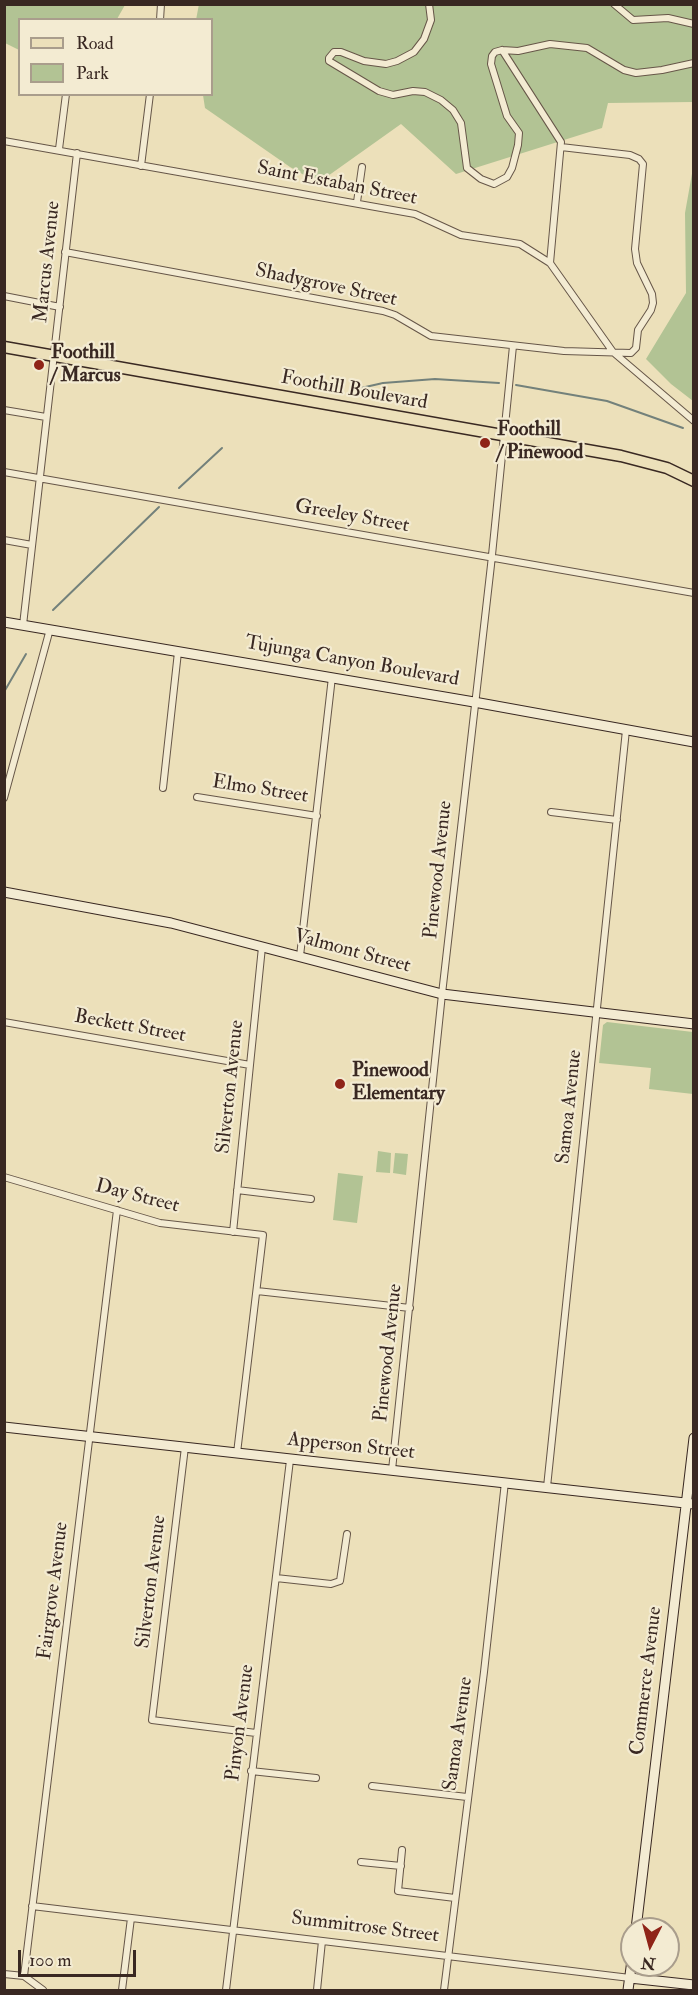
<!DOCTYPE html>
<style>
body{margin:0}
#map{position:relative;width:698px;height:1995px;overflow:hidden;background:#ece0ba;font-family:"IM FELL Double Pica",serif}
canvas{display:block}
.frame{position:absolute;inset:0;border:6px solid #392822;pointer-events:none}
.legend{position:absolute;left:18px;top:18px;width:195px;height:78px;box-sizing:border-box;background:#f3ebd2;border:2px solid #a99d8c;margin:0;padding:8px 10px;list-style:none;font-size:18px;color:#392822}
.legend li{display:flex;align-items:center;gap:12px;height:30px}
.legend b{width:30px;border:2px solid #a99d8c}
.north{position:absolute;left:620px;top:1917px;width:60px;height:60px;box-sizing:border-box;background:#f3ebd2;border:2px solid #a99d8c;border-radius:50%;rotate:186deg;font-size:16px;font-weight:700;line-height:24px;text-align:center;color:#392822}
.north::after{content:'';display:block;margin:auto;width:21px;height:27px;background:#8f2418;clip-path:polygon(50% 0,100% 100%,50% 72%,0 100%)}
.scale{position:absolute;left:18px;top:1950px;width:118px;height:27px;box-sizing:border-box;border:3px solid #392822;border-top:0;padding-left:8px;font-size:18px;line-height:21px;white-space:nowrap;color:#392822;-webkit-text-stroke:4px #f3ebd2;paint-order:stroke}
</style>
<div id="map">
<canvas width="698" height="1995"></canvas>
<div class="frame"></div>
<ul class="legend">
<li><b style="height:8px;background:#ece0ba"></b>Road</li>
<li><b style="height:16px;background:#b2c394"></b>Park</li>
</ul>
<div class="north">N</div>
<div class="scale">100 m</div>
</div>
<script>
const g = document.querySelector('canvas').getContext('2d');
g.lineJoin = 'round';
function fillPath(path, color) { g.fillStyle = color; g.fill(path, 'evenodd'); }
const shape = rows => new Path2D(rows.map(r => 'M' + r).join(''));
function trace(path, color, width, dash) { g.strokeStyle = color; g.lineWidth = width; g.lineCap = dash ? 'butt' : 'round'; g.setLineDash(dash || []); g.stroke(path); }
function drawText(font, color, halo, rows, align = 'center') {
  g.font = font + ' "IM FELL Double Pica",serif'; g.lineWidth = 4.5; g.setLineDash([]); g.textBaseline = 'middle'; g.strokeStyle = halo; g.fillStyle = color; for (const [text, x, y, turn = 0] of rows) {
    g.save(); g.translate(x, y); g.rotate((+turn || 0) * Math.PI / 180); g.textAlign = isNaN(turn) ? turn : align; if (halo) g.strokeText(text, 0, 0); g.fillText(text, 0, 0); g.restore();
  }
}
fillPath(shape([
 [5,4,125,4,125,5,117,19,20,20,19,50,5,43],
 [199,4,693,5,693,102,608,103,602,128,456,174,401,124,318,183,290,167,205,108,203,95,212,94,212,20,196,20],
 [693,168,693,401,671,384,646,359,686,293,685,213],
 [607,1022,693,1032,693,1094,649,1089,651,1068,599,1063,603,1025],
 [378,1151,391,1153,390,1173,376,1172],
 [395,1153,408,1154,406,1175,393,1173],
 [338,1173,363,1176,357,1223,333,1220]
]), '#b2c394');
trace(shape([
 [516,385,607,401,683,428],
 [361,388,383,383,435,379,499,383],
 [179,488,222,448],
 [53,610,159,507],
 [4,692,26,654]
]), '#73817b', 2);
const street = shape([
 [429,4,431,20,424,39,414,52,397,61,386,64,364,61,341,52,334,52,329,58,329,61,379,91,393,95,413,91,425,92,441,100,453,110,461,123,467,168,481,179,494,184,507,177,512,168,518,145,519,133,507,116,491,64,492,56,495,52,502,50,518,51,550,44,587,48,624,70,636,73,662,70,694,63],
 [614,4,633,20,668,18,694,24],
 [160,20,161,4],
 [502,50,561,142,550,263],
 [4,141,415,214,461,235,520,244,550,263,613,352,694,421],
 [59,149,66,94],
 [141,166,150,94],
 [357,202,362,167],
 [65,252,383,311,395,315,431,336,564,351,631,353,636,348,638,330,651,310,653,303,652,294,637,263,635,249,643,164,639,159,630,155,561,147],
 [4,296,60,307],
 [4,410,46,417],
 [4,472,694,593],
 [4,540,32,545],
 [23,625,77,153],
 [163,788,178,652],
 [197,797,317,816],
 [4,798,50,629],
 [551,812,617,820],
 [300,956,332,677],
 [4,1022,250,1065],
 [4,1177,160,1223,263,1235,237,1453],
 [237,1190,311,1199],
 [233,1232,262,947],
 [257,1291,410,1308],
 [185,1447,152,1720,256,1733],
 [392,1470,442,994,491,565,513,346],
 [547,1487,626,730],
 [276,1578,331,1584,340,1581,347,1534],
 [251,1771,316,1778],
 [372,1786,467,1797],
 [402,1850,398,1891,455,1898],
 [361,1862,401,1866],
 [32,1906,630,1978],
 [4,1974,24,1976,43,1990],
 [24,1976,117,1210],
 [122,1990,131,1918],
 [226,1990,290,1460],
 [317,1990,322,1941],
 [444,1990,484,1672,505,1482]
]);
const secondary = shape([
 [4,622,474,702,694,742],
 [4,892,171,923,442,994,694,1024],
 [4,1427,694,1504],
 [636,1929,694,1438],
 [630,1978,694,1985],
 [628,1990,632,1960]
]);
const primary = shape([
 [4,347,621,456,667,468,694,481]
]);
trace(street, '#665648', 8);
trace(secondary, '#392822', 11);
trace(primary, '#392822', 13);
trace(street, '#f3ebd2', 6);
trace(secondary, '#f3ebd2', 9);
trace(primary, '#ece0ba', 10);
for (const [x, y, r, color] of [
 [39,365,6,"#8f2418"],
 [485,443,6,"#8f2418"],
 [340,1084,6,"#8f2418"]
]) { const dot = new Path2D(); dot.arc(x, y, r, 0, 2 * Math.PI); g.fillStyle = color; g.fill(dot); trace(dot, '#f3ebd2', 2); }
drawText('20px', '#392822', '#f3ebd2', [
 ["Saint Estaban Street",337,184,11],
 ["Marcus Avenue",48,262,-84],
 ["Shadygrove Street",326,286,12],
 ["Foothill Boulevard",354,391,10],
 ["Greeley Street",352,517,10],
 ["Tujunga Canyon Boulevard",352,662,10],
 ["Elmo Street",260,790,9],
 ["Pinewood Avenue",439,870,-84],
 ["Valmont Street",352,952,15],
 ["Beckett Street",130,1027,10],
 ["Silverton Avenue",231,1087,-84],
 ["Samoa Avenue",570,1107,-84],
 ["Day Street",137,1197,14],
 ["Pinewood Avenue",389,1353,-84],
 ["Apperson Street",351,1447,6],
 ["Silverton Avenue",152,1582,-83],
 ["Fairgrove Avenue",54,1591,-83],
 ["Commerce Avenue",647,1681,-83],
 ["Pinyon Avenue",241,1723,-83],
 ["Samoa Avenue",459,1734,-82],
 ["Summitrose Street",365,1928,7]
]);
drawText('bold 20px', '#392822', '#f3ebd2', [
 ["Foothill",51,354],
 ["/ Marcus",51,377],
 ["Foothill",497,431],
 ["/ Pinewood",497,454],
 ["Pinewood",352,1072],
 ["Elementary",352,1095]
], 'left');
</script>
